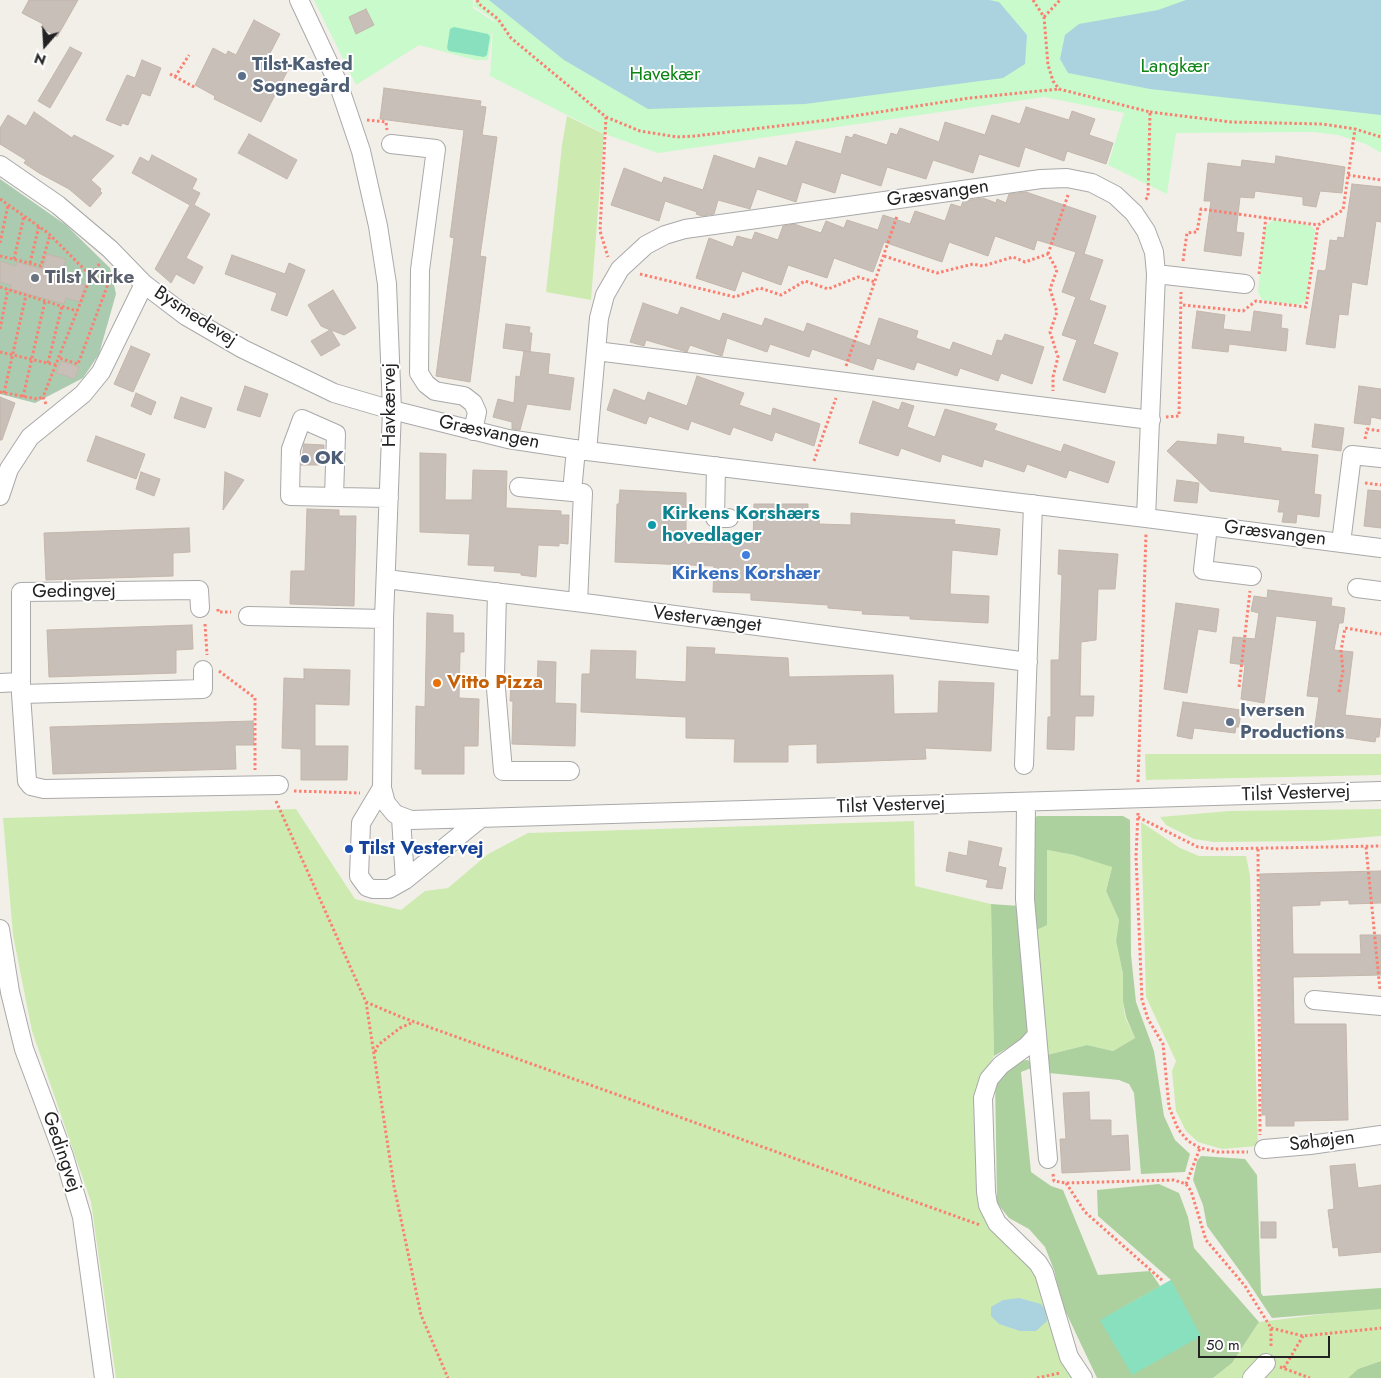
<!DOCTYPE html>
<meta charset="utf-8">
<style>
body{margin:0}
#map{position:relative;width:1381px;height:1378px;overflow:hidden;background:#f2efe9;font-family:Jost,sans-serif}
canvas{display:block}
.north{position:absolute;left:20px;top:20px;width:50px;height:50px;-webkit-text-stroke:4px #fff;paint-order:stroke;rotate:199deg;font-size:14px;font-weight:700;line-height:20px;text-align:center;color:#222}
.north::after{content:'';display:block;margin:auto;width:18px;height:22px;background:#222;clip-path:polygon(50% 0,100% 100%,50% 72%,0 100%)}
.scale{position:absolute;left:1198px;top:1336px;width:132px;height:22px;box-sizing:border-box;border:2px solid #222;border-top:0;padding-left:6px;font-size:15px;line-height:18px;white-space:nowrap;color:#222;-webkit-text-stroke:4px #fff;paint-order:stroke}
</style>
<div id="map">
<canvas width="1381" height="1378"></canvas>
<div class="north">N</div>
<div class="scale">50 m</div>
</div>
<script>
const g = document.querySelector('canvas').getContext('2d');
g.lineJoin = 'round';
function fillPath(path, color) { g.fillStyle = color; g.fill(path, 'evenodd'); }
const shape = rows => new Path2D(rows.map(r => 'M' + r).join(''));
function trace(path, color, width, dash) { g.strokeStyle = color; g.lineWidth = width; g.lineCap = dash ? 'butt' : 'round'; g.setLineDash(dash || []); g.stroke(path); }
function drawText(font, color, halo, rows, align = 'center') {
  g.font = font + ' Jost,sans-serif'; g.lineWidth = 4; g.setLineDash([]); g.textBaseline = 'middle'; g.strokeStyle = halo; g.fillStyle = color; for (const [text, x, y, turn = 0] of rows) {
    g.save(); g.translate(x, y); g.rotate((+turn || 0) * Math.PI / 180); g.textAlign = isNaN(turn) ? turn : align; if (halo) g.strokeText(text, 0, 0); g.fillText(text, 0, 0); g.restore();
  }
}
fillPath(shape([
 [567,116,604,134,591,300,546,292,562,145],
 [1145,754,1381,754,1381,775,1146,780],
 [296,809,355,899,401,910,425,891,448,888,488,854,528,833,914,821,915,886,991,904,994,1056,987,1068,981,1198,1044,1283,1076,1378,116,1378,91,1202,32,1031,13,935,3,818],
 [1381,809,1381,836,1320,841,1214,842,1194,839,1166,825,1160,817,1229,811],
 [1141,822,1180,848,1199,856,1246,856,1250,876,1258,1146,1222,1149,1198,1142,1186,1131,1176,1111,1172,1071,1176,1061,1146,997],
 [1047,850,1074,855,1112,866,1106,891,1119,920,1116,941,1123,974,1123,1001,1125,1017,1135,1038,1113,1051,1087,1045,1047,1055,1034,931,1047,924],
 [1381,1307,1381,1361,1358,1369,1348,1378,1213,1378,1232,1363,1259,1322]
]), '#cdebb0');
fillPath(shape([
 [1037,816,1123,816,1130,820,1131,955,1136,1002,1154,1051,1164,1116,1175,1140,1190,1154,1185,1172,1141,1174,1134,1093,1129,1084,1119,1080,1049,1073,1047,1055,1087,1045,1113,1051,1135,1038,1126,1017,1123,1001,1123,974,1116,941,1119,920,1106,891,1112,867,1074,855,1047,850,1047,925,1034,931,1030,823],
 [991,904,1019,906,1030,1035,994,1056],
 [1028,1060,1034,1067,1021,1072,1031,1172,1051,1186,1063,1190,1098,1275,1150,1271,1160,1286,1100,1320,1171,1280,1098,1216,1097,1190,1159,1184,1179,1193,1188,1217,1194,1248,1259,1322,1232,1363,1213,1378,1097,1378,1062,1304,1054,1270,1045,1247,1029,1229,1009,1218,997,1203,995,1078,1013,1061],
 [1201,1156,1245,1159,1257,1175,1261,1293,1263,1296,1381,1288,1381,1309,1272,1318,1248,1282,1207,1226,1203,1205,1193,1180,1197,1161],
 [1381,1361,1381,1378,1348,1378,1358,1369]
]), '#add19e');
fillPath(shape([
 [0,179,66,225,110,268,116,294,99,354,83,378,35,403,0,394]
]), '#aacbaf');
fillPath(shape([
 [314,0,473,0,473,8,494,22,494,20,474,6,475,0,1381,0,1381,153,1366,144,1338,135,1313,132,1176,133,1167,194,1108,165,1124,113,1044,97,658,153,605,134,490,76,493,29,488,60,475,60,419,45,356,85],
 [1273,220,1310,225,1315,230,1306,301,1298,305,1262,300,1258,292,1265,227]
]), '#c8facc');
fillPath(shape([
 [454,27,488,34,490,37,487,55,484,57,449,51,447,48,450,29],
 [1171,1280,1201,1336,1132,1375,1100,1320]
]), '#88e0be');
fillPath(shape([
 [489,0,989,0,999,2,1027,35,1025,64,1003,78,805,104,648,109,564,60],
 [1186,0,1381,0,1381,115,1150,89,1068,73,1060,59,1065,35,1079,24,1158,10],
 [1019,1298,1041,1304,1046,1311,1047,1321,1036,1331,1020,1331,999,1324,991,1316,991,1307,1003,1300]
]), '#aad3df');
const building = shape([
 [29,0,78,0,57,37,41,27,43,24,22,13,29,0],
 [366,9,374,25,356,34,349,17,366,9],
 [254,20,280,34,268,57,289,68,261,122,214,99,215,96,195,85,213,48,226,55,228,51,236,55,254,20],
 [70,47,82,53,50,108,38,101,70,47],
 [142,60,161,68,150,96,142,93,128,125,122,123,121,126,106,120,127,75,135,78,142,60],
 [384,88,481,101,480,106,486,107,482,135,497,137,480,256,486,257,470,382,436,376,454,238,450,237,464,130,380,119,384,88],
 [1026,107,1069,120,1072,111,1095,119,1089,135,1113,143,1106,164,1067,151,1064,161,1025,147,1019,167,979,154,973,173,933,160,926,179,887,167,881,186,841,173,835,193,802,182,796,202,757,189,750,209,718,200,714,214,702,216,696,214,697,212,665,201,659,221,611,205,624,168,662,183,664,177,703,190,714,155,755,169,759,157,787,166,796,141,841,154,846,136,852,138,854,134,887,145,891,133,897,135,900,128,939,142,945,122,985,135,992,115,1020,124,1026,107],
 [34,112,72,138,74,135,114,156,91,180,101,189,100,191,102,193,90,207,69,189,39,173,24,163,26,160,0,144,0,128,8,115,26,126,34,112],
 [249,134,297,160,287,179,238,153,249,134],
 [152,155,197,179,192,189,200,193,194,205,210,214,186,258,203,267,194,284,176,274,171,283,155,269,190,205,132,173,140,157,149,162,152,155],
 [1276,156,1345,167,1342,193,1320,191,1316,207,1303,205,1303,197,1255,191,1254,198,1240,197,1236,232,1244,233,1241,256,1204,251,1211,201,1204,201,1208,163,1241,167,1242,160,1275,164,1276,156],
 [1352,184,1381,187,1381,222,1376,221,1367,285,1352,282,1348,315,1339,314,1335,348,1306,344,1318,270,1324,271,1326,269,1330,240,1337,241,1338,237,1344,238,1352,184],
 [1026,192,1096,216,1084,254,1103,260,1089,300,1106,306,1093,344,1118,353,1105,393,1063,380,1077,340,1062,335,1076,297,1062,292,1076,252,1037,240,1034,250,995,236,988,256,949,242,942,262,884,242,873,272,834,258,827,278,788,265,781,285,742,271,735,291,696,278,709,238,733,247,737,236,752,240,755,232,778,240,783,226,794,224,821,233,826,221,844,228,847,220,878,230,883,215,910,224,915,211,945,221,951,204,961,207,963,201,983,198,996,203,997,199,1006,203,1009,194,1026,192],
 [47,254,66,259,62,273,71,276,70,281,85,285,80,302,66,298,64,304,10,289,11,285,0,282,0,261,16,266,17,262,42,269,47,254],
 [232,255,285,274,289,263,305,270,287,316,271,310,277,293,225,274,232,255],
 [333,290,356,328,344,335,331,330,340,345,321,356,311,341,330,330,321,326,308,305,333,290],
 [643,303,678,315,681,307,720,321,723,313,762,326,765,318,804,332,807,323,870,346,879,318,918,331,916,338,950,350,953,342,992,356,997,340,1002,341,1005,334,1044,347,1032,384,1001,373,998,381,960,368,957,376,917,362,914,370,877,358,873,370,812,349,809,357,770,344,767,352,727,338,722,356,690,345,687,352,646,340,644,346,630,342,643,303],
 [1197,311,1225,315,1223,329,1251,332,1254,311,1282,315,1281,328,1288,329,1286,351,1229,344,1228,352,1192,348,1197,311],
 [506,324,530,327,529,333,532,333,530,352,503,348,506,324],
 [131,346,150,354,133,392,114,384,131,346],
 [524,351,550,354,548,374,574,378,570,410,527,404,520,430,512,429,512,422,493,417,498,399,514,403,516,376,520,377,524,351],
 [61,361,79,367,75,379,56,373,61,361],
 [697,376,744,393,739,405,771,416,773,408,820,424,814,446,775,432,772,441,733,427,730,435,691,421,688,430,649,416,646,424,607,410,614,389,645,401,648,392,687,406,697,376],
 [245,386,268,394,260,417,237,410,245,386],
 [1359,386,1381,389,1381,419,1371,417,1370,425,1354,423,1359,386],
 [136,393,156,402,151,415,131,406,136,393],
 [0,397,15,403,2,440,0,440,0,397],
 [181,397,212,408,205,428,174,418,181,397],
 [873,401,899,410,902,402,914,406,907,427,935,437,945,409,997,424,994,430,1061,452,1064,444,1115,462,1108,483,1069,470,1066,478,1027,464,1024,472,984,459,982,467,942,454,940,462,901,448,898,456,859,443,873,401],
 [1315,424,1344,428,1341,451,1312,447,1315,424],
 [1218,434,1244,437,1243,443,1281,448,1281,451,1318,455,1314,494,1321,495,1319,517,1297,514,1296,523,1282,522,1284,512,1278,512,1280,500,1210,491,1167,451,1177,441,1217,445,1218,434],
 [96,436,145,454,136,479,87,461,96,436],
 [304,444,324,445,324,465,301,465,304,444],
 [420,453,446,454,445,500,472,500,473,470,507,471,506,508,561,511,561,515,569,515,568,544,559,543,559,546,538,545,536,577,521,575,521,573,494,571,495,566,468,565,470,534,420,532,420,453],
 [141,472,160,479,154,496,136,489,141,472],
 [225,472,244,480,223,510,225,472],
 [1177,480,1199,483,1197,503,1174,501,1177,480],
 [620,490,686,493,686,543,714,544,714,541,753,542,754,504,808,504,808,510,820,511,819,524,851,525,851,513,955,520,954,524,1000,529,997,555,952,550,950,594,989,596,988,623,910,619,910,616,862,614,863,611,828,608,828,605,751,600,751,593,713,592,714,566,615,562,617,504,619,504,620,490],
 [1368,490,1381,491,1381,528,1364,526,1368,490],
 [307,509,339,510,339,516,356,516,354,606,290,604,291,571,305,571,307,509],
 [189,528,190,552,173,553,173,576,46,580,44,533,189,528],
 [1059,550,1118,554,1115,589,1098,589,1096,640,1081,642,1080,696,1094,696,1093,716,1075,716,1074,750,1047,749,1048,717,1051,717,1051,660,1059,660,1062,575,1058,574,1059,550],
 [1268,590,1332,598,1331,606,1345,608,1343,623,1339,623,1334,650,1353,652,1345,715,1381,719,1379,737,1376,737,1375,742,1314,733,1319,697,1307,696,1317,621,1276,616,1264,703,1241,699,1245,665,1230,663,1233,637,1255,639,1259,613,1251,611,1254,596,1267,598,1268,590],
 [1176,603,1219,609,1216,632,1198,629,1187,693,1164,689,1176,603],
 [427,613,453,615,453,633,464,633,464,652,460,652,459,698,479,699,478,746,464,746,464,774,422,774,422,769,415,769,416,706,425,707,427,613],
 [192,625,193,649,176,650,176,673,49,677,47,630,192,625],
 [687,647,715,648,714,654,788,658,789,677,893,675,894,714,938,713,939,681,994,683,991,751,925,748,926,759,817,763,817,744,788,745,788,762,734,762,735,739,686,738,686,717,581,712,582,674,590,674,591,650,636,651,635,679,686,682,687,647],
 [538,661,556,662,555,703,576,704,575,746,512,744,513,701,510,701,511,685,537,687,538,661],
 [304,669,350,670,349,705,315,704,315,746,348,746,347,780,301,780,301,749,282,748,284,678,304,679,304,669],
 [1183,702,1241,710,1239,727,1236,727,1235,733,1194,728,1192,739,1177,736,1183,702],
 [253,721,254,745,235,745,236,769,53,774,50,727,253,721],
 [969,841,1002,848,998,866,1006,868,1002,889,986,887,988,880,946,871,949,852,967,856,969,841],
 [1381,871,1381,903,1349,904,1349,900,1320,901,1320,905,1292,906,1293,954,1361,954,1360,935,1381,935,1381,975,1293,977,1294,1024,1346,1024,1348,1120,1294,1121,1294,1126,1266,1126,1266,1115,1262,1115,1260,874,1381,871],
 [1089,1092,1090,1120,1111,1120,1111,1136,1128,1135,1130,1170,1062,1173,1060,1139,1066,1139,1063,1093,1089,1092],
 [1355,1164,1358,1188,1381,1185,1381,1252,1339,1256,1338,1247,1333,1248,1328,1210,1334,1209,1330,1166,1355,1164],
 [1261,1222,1276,1222,1276,1238,1261,1238,1261,1222]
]);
fillPath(building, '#c7bfb8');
trace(building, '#c4b6ab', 1);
const minor = shape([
 [299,0,338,83,361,151,378,226,387,284,392,410,384,619,382,788,386,803,395,814,411,820,1381,791],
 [391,144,436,149,420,270,419,373,426,384,435,391,464,396,473,403,477,412,473,431],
 [0,165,58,205,110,249,144,284,186,316,243,349,334,393,392,410,508,439,587,451,1146,518,1381,548],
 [1156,274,1245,284],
 [596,351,1151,420],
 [587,451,599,318,605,295,620,269,646,245,665,235,685,229,1041,179,1067,178,1092,183,1115,195,1134,213,1146,231,1154,252,1156,274,1146,518],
 [716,466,715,518,729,518],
 [519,487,583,493,578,602],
 [572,492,576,449],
 [0,496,9,469,30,437,83,394,101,372,144,284],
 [334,497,336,434,302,419,291,449,290,496,389,498],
 [1208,526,1203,570,1252,576],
 [1341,543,1352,455,1381,458],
 [386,579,592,604,1028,662],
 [1357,588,1381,591],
 [497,592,495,677,503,771,570,771],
 [200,608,199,590,21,592,21,694,27,781,31,786,44,789,279,785],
 [248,616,384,619],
 [0,683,21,682],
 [21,694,203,689,203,670],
 [1024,765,1033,504],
 [382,788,361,823,359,876,367,887,373,889,389,889,405,880,481,818],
 [1026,803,1025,899,1048,1159],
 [401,818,405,880],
 [0,929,10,992,24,1049,64,1156,82,1217,104,1378],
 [1314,1000,1381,1006],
 [1037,1035,1027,1046,1001,1065,989,1079,983,1098,986,1192,988,1205,997,1223,1038,1263,1044,1273,1069,1357,1083,1378],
 [1264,1149,1310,1145,1381,1135],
 [1252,1378,1266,1363]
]);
trace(minor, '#a9a9a9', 20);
trace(shape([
 [477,0,479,4,498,19,511,38,606,117,640,131,677,137,695,136,828,120,969,98,1059,89],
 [1033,0,1044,17,1048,65,1053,81,1059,89,1150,112,1148,197,1144,201],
 [1044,17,1060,0],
 [170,74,196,88],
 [175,77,189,55],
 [1150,112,1231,122,1322,124,1355,129,1381,137],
 [606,117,600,231,608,257],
 [367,120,386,122,387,130],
 [1348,175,1381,180],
 [0,199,48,233,91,276,108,284,78,364,59,358],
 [0,243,8,205],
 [1048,254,1068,195],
 [0,256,41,266,50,235],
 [884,256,937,273,973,264,983,266,1013,257,1025,262,1048,254,1057,270,1050,289,1057,312,1050,332,1058,357,1053,377,1053,391],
 [14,259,24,216],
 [1183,261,1187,233,1197,232,1201,209,1318,225,1343,210,1355,129],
 [30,263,39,226],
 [640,274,735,297,760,288,781,295,805,281,828,289,858,277,875,282],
 [1259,274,1266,217],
 [0,287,77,311],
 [1183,305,1243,311,1256,301,1306,307,1318,225],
 [0,329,8,289],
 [0,352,56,365],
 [48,363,62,306],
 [846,366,897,216],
 [0,392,37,399,43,397],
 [4,393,26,295],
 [23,397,45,301],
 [46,404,43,397,91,276,100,263],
 [1166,417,1179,416,1181,292],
 [1365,439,1367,429,1381,431],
 [814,461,836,398],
 [1365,483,1381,485],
 [218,609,218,612,231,612],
 [205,624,207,655],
 [219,671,255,698,255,770],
 [1239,687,1250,591],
 [1339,692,1343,671,1341,651,1345,628,1381,634],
 [1138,782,1146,534],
 [294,791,360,793],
 [276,801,366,1002,401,1017,980,1225],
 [1138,813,1136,856,1142,1000,1148,1019,1163,1044,1169,1107,1178,1129,1188,1141,1200,1148,1217,1152,1248,1152],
 [1138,817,1198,847,1215,849,1381,846],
 [1366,847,1380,990],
 [1258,849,1260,1135],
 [366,1002,394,1186,421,1315,448,1378],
 [375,1052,378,1045,400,1028,414,1022],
 [1053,1174,1054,1181,1066,1183,1174,1180,1186,1184,1191,1191,1206,1240,1245,1286,1271,1328,1271,1348],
 [1066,1183,1085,1212,1163,1281],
 [1186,1184,1200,1148],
 [1271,1328,1303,1336,1381,1328],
 [1280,1367,1310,1378],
 [1284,1368,1303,1336],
 [1037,1378,1060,1373]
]), '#fa8072', 3, [2.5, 2.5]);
trace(minor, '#fff', 18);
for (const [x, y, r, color] of [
 [242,76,5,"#5c6f8a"],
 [35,278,5,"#6b7280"],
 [305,459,5,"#5c6f8a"],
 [652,525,5,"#0f9aa8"],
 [746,555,5,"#3f7fe0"],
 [437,683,5,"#e8710a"],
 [1230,722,5,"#5c6f8a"],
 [349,849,5,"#1a4fb4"]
]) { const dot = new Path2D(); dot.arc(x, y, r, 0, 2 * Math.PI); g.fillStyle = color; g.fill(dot); trace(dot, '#fff', 2); }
drawText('bold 19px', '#4e5e75', '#fff', [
 ["Tilst-Kasted",252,65],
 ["Sognegård",252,87],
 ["OK",315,459],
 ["Iversen",1240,711],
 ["Productions",1240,733]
], 'left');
drawText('19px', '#0c8416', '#fff', [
 ["Langkær",1175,67],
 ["Havekær",665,75]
]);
drawText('19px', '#222', '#fff', [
 ["Græsvangen",938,194,-8],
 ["Bysmedevej",195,317,33],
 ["Havkærvej",390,405,-90],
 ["Græsvangen",489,433,12],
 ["Græsvangen",1275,534,7],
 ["Gedingvej",74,592,-1],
 ["Vestervænget",707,620,7],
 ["Tilst Vestervej",1296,794,-2],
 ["Tilst Vestervej",891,806,-2],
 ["Søhøjen",1322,1142,-7],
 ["Gedingvej",61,1152,71]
]);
drawText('bold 19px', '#5b616d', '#fff', [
 ["Tilst Kirke",45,278]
], 'left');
drawText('bold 19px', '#0d838f', '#fff', [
 ["Kirkens Korshærs",662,514],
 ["hovedlager",662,536]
], 'left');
drawText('bold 19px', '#366cbe', '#fff', [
 ["Kirkens Korshær",746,574]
]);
drawText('bold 19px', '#c56008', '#fff', [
 ["Vitto Pizza",447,683]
], 'left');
drawText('bold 19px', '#164399', '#fff', [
 ["Tilst Vestervej",359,849]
], 'left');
</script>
